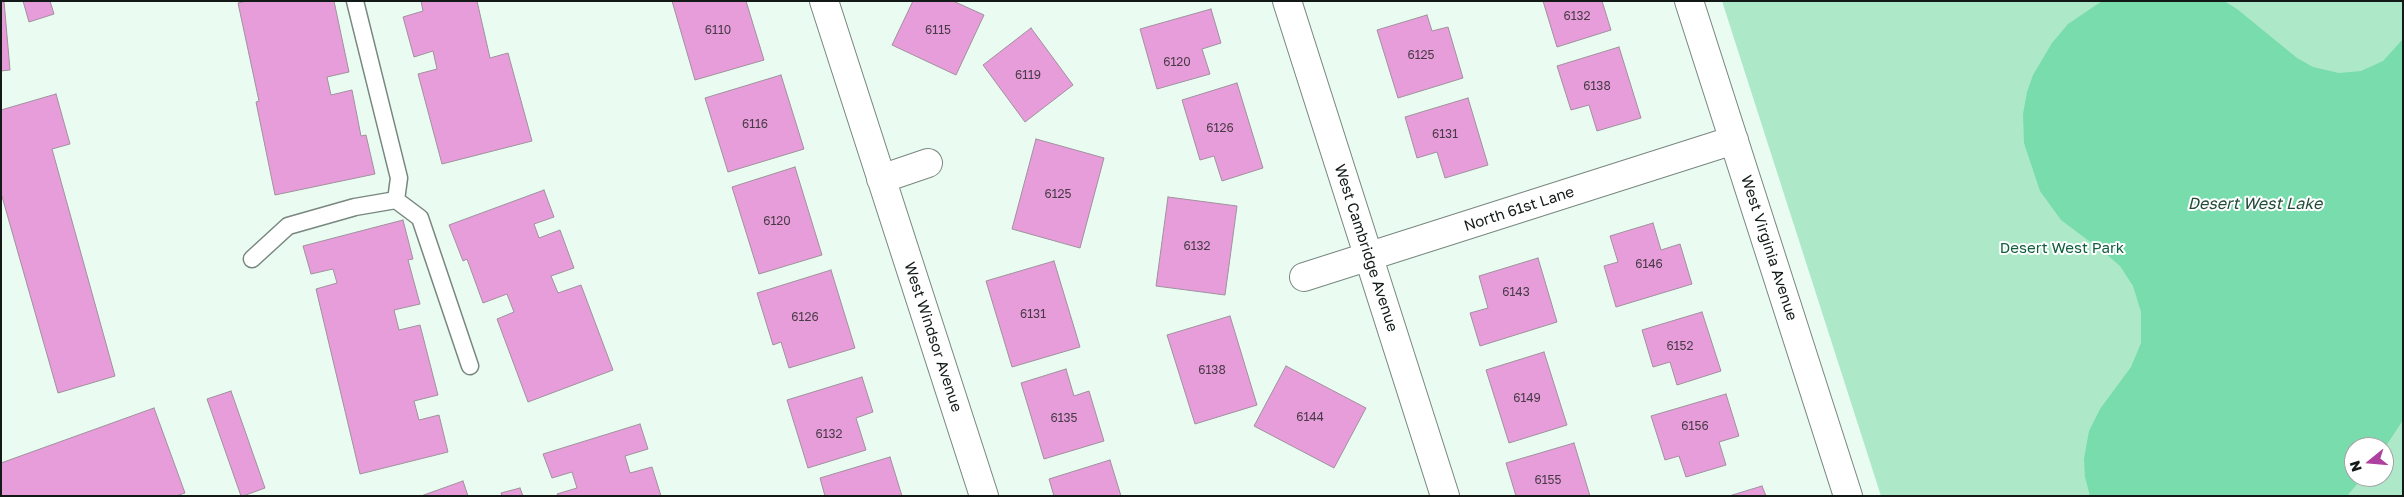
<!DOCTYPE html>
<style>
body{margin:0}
#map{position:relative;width:2404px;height:497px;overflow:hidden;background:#eafcf2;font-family:"Golos Text",sans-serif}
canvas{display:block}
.frame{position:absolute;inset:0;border:2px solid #131916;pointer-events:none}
.north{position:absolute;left:2344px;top:437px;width:50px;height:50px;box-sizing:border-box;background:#fff;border:1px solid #a1a3a2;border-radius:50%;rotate:253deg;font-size:14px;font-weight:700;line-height:20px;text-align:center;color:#131916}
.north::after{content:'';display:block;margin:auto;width:18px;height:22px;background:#ae409f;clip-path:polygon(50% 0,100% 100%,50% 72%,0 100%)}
</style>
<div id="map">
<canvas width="2404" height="497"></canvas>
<div class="frame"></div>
<div class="north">N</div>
</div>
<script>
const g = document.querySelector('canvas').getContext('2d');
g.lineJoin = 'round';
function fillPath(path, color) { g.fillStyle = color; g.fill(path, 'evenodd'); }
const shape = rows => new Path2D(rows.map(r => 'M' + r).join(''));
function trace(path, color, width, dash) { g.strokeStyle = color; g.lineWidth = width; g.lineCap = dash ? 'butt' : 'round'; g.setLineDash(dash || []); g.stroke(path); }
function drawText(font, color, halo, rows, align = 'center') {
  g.font = font + ' "Golos Text",sans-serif'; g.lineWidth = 4; g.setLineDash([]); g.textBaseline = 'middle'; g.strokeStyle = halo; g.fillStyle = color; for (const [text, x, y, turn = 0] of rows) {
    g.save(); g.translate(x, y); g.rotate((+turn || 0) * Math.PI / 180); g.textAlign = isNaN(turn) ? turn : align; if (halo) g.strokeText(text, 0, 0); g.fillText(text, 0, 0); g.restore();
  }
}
fillPath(shape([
 [1722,1,2403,1,2403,496,1881,496],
 [2354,447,2384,447,2384,477,2354,477]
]), '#ade8c9');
fillPath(shape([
 [2102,1,2224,1,2237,9,2297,58,2313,67,2339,73,2361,71,2383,61,2403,39,2403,420,2384,449,2354,447,2354,477,2363,477,2347,496,2090,496,2085,477,2084,459,2089,431,2100,409,2131,367,2141,343,2141,312,2133,286,2120,266,2105,253,2061,220,2040,191,2024,143,2023,114,2027,92,2033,75,2052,43,2068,24]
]), '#79dcad');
const building = shape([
 [1,1,4,1,10,70,1,71,1,1],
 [23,1,50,1,54,14,29,22,23,1],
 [247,1,334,1,349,72,327,77,331,95,352,90,361,136,366,135,375,174,275,195,256,102,259,101,238,3,247,1],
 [421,1,477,1,490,58,508,53,532,141,442,164,418,74,437,69,433,51,414,57,403,17,423,11,421,1],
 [672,1,746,1,764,60,695,80,672,1],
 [913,1,953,1,984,15,956,75,892,45,913,1],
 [1543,1,1602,1,1611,30,1557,47,1543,1],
 [1211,9,1221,43,1202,49,1210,74,1157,89,1140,29,1211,9],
 [1427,15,1432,31,1448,27,1463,78,1398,98,1377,30,1427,15],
 [1031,28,1073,85,1025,122,983,65,1031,28],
 [1619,47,1641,118,1597,131,1589,105,1571,110,1557,66,1619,47],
 [781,75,804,149,728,172,705,98,781,75],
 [1237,83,1263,168,1222,181,1214,156,1200,160,1182,100,1237,83],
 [56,94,70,144,52,149,115,376,58,393,1,193,1,110,56,94],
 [1468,98,1488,165,1445,178,1437,152,1417,158,1405,117,1468,98],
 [1036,139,1104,158,1080,248,1012,229,1036,139],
 [795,167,822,255,759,274,732,187,795,167],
 [544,190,554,217,534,224,539,238,560,230,574,268,551,276,558,293,581,285,613,370,528,402,497,319,514,312,507,294,483,303,467,259,463,261,449,225,544,190],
 [1168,197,1237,206,1225,295,1156,286,1168,197],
 [403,220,413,259,408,260,420,304,394,310,399,330,420,325,438,395,414,401,419,420,439,415,448,452,360,474,316,289,337,283,333,269,311,274,303,246,403,220],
 [1653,223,1661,250,1680,244,1692,284,1616,307,1604,266,1618,262,1610,236,1653,223],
 [1538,258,1557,322,1480,346,1470,313,1488,308,1479,276,1538,258],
 [1054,261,1080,347,1012,367,986,281,1054,261],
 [831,270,855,348,789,368,781,342,773,345,757,293,831,270],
 [1702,312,1721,371,1677,385,1670,362,1653,367,1642,330,1702,312],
 [1230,316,1257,405,1195,424,1167,335,1230,316],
 [1544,352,1567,425,1509,443,1486,370,1544,352],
 [1286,366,1366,408,1334,468,1254,426,1286,366],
 [1066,369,1074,396,1089,391,1104,441,1044,459,1021,383,1066,369],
 [862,377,873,412,856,418,866,450,808,468,787,400,862,377],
 [231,391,265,488,243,496,241,496,207,399,231,391],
 [1726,394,1739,436,1719,442,1726,465,1686,477,1679,456,1665,460,1651,416,1726,394],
 [154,408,185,493,176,496,1,496,1,463,154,408],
 [640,424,648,449,625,456,630,473,652,467,661,496,558,496,557,494,577,488,572,472,552,478,543,454,640,424],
 [1574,443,1590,496,1516,496,1506,463,1574,443],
 [890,457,902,496,825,496,820,478,890,457],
 [1110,460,1121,496,1054,496,1049,479,1110,460],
 [463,481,468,496,421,496,463,481],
 [1762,486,1766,496,1729,496,1762,486],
 [520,488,523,496,502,496,501,493,520,488]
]);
fillPath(building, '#e79dda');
trace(building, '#9f919c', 1);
const service = shape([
 [355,1,399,178,396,200],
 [252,259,288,226,355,207,396,200,420,218,470,366]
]);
const minor = shape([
 [824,1,984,496],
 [1287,1,1445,496],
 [1689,1,1848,496],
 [881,179,928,163],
 [1304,277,1734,140]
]);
trace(service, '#78877f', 19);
trace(minor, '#78877f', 30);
trace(service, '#fff', 16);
trace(minor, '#fff', 28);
drawText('12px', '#483a47', null, [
 ["6132",1577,16],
 ["6110",718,30],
 ["6115",938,30],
 ["6125",1421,55],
 ["6120",1177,62],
 ["6119",1028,75],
 ["6138",1597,86],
 ["6116",755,124],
 ["6126",1220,128],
 ["6131",1445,134],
 ["6125",1058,194],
 ["6120",777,221],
 ["6132",1197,246],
 ["6146",1649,264],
 ["6143",1516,292],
 ["6131",1033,314],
 ["6126",805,317],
 ["6152",1680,346],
 ["6138",1212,370],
 ["6149",1527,398],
 ["6144",1310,417],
 ["6135",1064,418],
 ["6156",1695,426],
 ["6132",829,434],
 ["6155",1548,480]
]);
drawText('15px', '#131916', '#fff', [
 ["North 61st Lane",1519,209,-18],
 ["West Cambridge Avenue",1366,248,72],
 ["West Virginia Avenue",1769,248,72],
 ["West Windsor Avenue",933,337,72]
]);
drawText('15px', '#136041', '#fff', [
 ["Desert West Park",2062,248]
]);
drawText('italic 16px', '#234d39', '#fff', [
 ["Desert West Lake",2255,204]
]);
</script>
